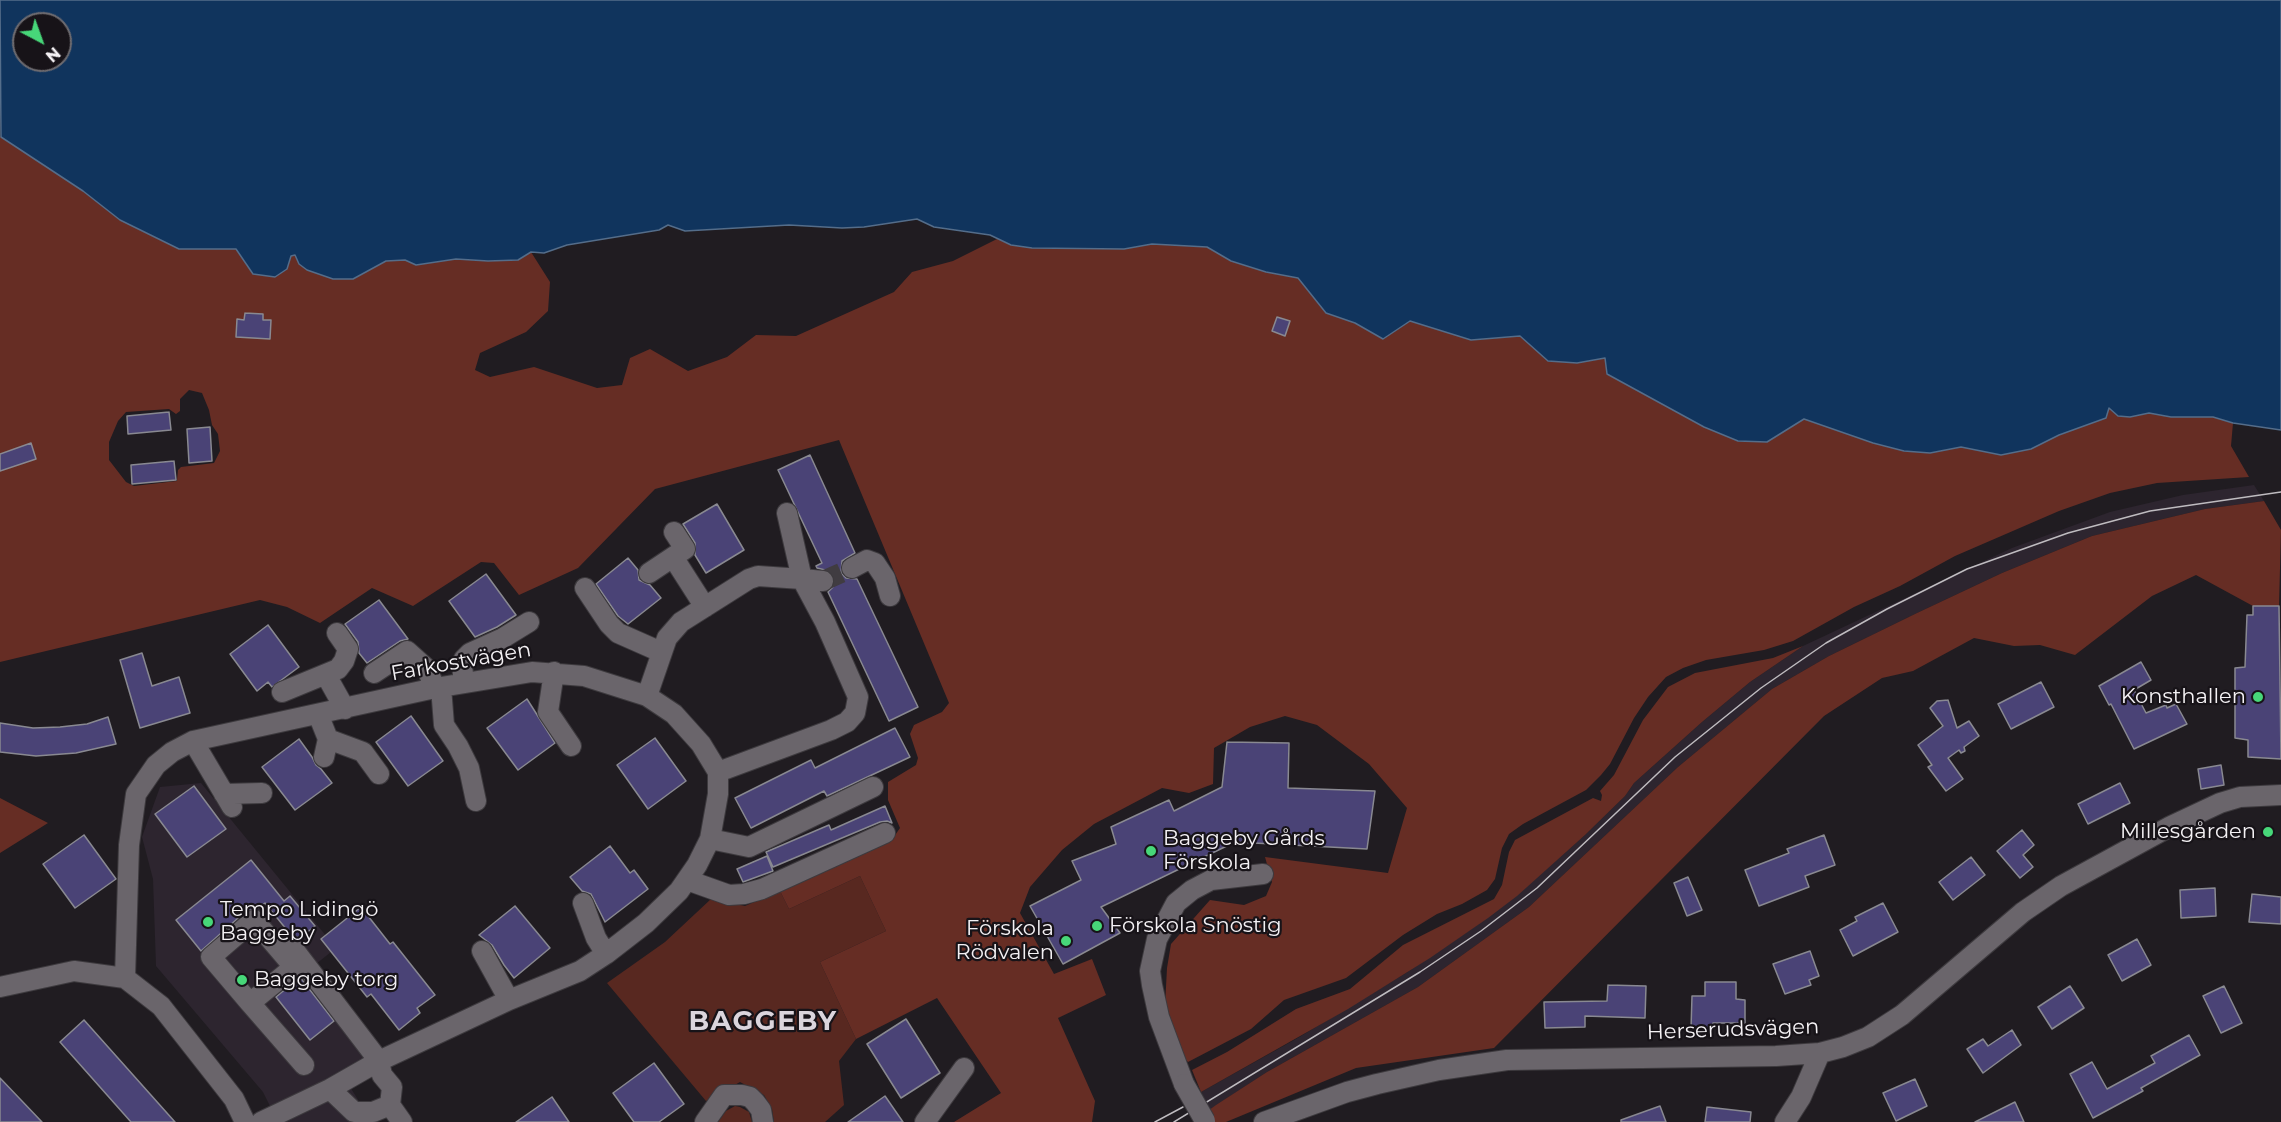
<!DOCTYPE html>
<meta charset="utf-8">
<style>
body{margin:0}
#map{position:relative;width:2281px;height:1122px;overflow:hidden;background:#201c21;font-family:Montserrat,sans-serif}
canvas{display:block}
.north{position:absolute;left:12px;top:12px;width:60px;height:60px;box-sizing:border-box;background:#171318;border:2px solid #6f6c70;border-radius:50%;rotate:139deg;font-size:16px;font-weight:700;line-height:24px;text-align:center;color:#f4f1f4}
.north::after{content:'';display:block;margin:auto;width:21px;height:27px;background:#47d779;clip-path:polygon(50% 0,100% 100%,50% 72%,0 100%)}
</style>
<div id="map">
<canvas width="2281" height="1122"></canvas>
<div class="north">N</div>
</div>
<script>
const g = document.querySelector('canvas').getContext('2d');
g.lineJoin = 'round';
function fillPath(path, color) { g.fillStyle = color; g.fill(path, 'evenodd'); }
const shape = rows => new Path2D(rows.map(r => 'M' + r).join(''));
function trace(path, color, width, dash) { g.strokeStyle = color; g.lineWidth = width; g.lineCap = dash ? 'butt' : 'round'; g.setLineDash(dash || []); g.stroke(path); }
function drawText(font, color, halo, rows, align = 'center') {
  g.font = font + ' Montserrat,sans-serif'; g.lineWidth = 4.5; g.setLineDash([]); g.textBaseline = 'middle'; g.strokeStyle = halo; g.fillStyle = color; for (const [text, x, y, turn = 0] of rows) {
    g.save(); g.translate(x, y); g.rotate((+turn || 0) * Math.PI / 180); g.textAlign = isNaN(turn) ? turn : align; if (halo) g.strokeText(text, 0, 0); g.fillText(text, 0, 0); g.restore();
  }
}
fillPath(shape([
 [2254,485,2264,501,2205,509,2092,536,2002,573,1917,613,1829,656,1772,689,1678,767,1529,907,1418,987,1267,1072,1209,1110,1201,1092,1296,1039,1406,973,1473,928,1517,895,1585,835,1625,796,1634,783,1702,722,1750,682,1803,646,2012,548,2110,512,2183,495],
 [201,783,336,948,306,972,376,1064,345,1079,372,1122,278,1122,263,1092,156,966,153,879,142,837,160,787]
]), '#2d252f');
fillPath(shape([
 [860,876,886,931,820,962,856,1039,839,1061,844,1105,825,1122,774,1122,772,1109,764,1095,740,1082,706,1101,607,983,665,942,711,899,745,906,780,891,789,909],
 [735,1106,740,1107,749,1112,752,1122,718,1122,726,1111]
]), '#582820');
fillPath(shape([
 [0,136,83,191,120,220,179,249,236,249,296,255,371,268,386,261,406,260,416,265,456,259,488,261,518,260,531,252,550,282,548,311,526,332,480,353,475,370,490,377,534,367,597,388,622,385,630,358,650,349,688,371,727,357,756,335,796,336,894,292,912,272,953,261,999,238,1011,245,1066,249,1124,249,1152,244,1175,244,1207,247,1231,261,1266,272,1298,278,1326,313,1355,323,1383,339,1410,321,1471,340,1520,336,1548,361,1577,363,1605,358,1607,374,1704,427,1738,441,1767,442,1804,419,1873,443,1930,453,1961,447,2001,455,2031,449,2109,408,2130,417,2149,413,2171,417,2213,417,2233,423,2231,446,2249,477,2157,483,2110,493,2059,511,1955,556,1900,586,1854,607,1793,641,1764,650,1706,660,1683,668,1666,677,1648,697,1634,718,1610,764,1601,775,1586,790,1523,824,1509,834,1502,848,1495,879,1487,890,1462,904,1437,914,1403,935,1346,978,1284,1000,1251,1029,1188,1062,1182,1056,1165,1006,1167,968,1171,944,1210,900,1244,905,1266,896,1272,882,1265,857,1388,873,1407,808,1369,764,1317,725,1285,716,1250,727,1214,748,1213,784,1189,793,1162,788,1094,824,1062,850,1030,887,1020,913,1054,974,1092,959,1106,995,1058,1018,1095,1101,1092,1122,954,1122,1001,1093,937,998,856,1039,820,962,886,931,860,876,789,909,780,891,891,841,900,828,888,800,888,782,916,765,918,758,910,734,914,725,942,712,949,703,839,440,655,489,578,568,519,595,494,563,481,562,413,606,372,588,320,623,287,607,260,600,0,662],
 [189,390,202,393,209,410,212,425,218,434,220,451,214,463,181,467,178,470,177,481,134,486,126,482,109,460,109,442,118,421,126,412,169,409,176,414,180,411,180,399],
 [2264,501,2281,530,2279,606,2253,606,2196,575,2152,596,2075,655,2040,645,2014,646,1974,638,1913,671,1882,678,1824,716,1494,1048,1356,1068,1226,1122,1215,1122,1209,1110,1216,1105,1267,1072,1418,987,1529,907,1678,767,1772,689,1829,656,1917,613,2002,573,2092,536,2205,509],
 [1803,646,1750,682,1702,722,1634,783,1625,796,1585,835,1517,896,1488,918,1430,958,1348,1009,1201,1092,1192,1070,1227,1052,1296,1009,1350,989,1403,945,1494,899,1502,885,1509,852,1515,840,1593,798,1601,801,1602,795,1600,791,1614,775,1643,720,1668,687,1695,673,1773,658],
 [0,798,48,823,0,853]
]), '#662d24');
const water = shape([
 [0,0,2281,0,2281,430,2233,423,2213,417,2171,417,2149,413,2130,417,2118,416,2109,408,2106,418,2059,435,2031,449,2001,455,1961,447,1930,453,1904,451,1873,443,1804,419,1767,442,1738,441,1704,427,1607,374,1605,358,1577,363,1548,361,1520,336,1471,340,1410,321,1383,339,1355,323,1326,313,1298,278,1266,272,1231,261,1207,247,1152,244,1124,249,1032,248,1011,245,990,235,934,227,917,219,864,227,842,228,789,225,685,231,668,225,659,230,567,245,544,253,531,252,518,260,488,261,456,259,416,265,405,260,386,261,353,279,333,279,307,270,299,264,295,255,291,256,287,269,275,277,253,274,236,249,179,249,120,220,83,191,1,137,0,0],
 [24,24,60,24,60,60,24,60,24,24]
]);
fillPath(water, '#10345d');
trace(water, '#546d8a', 1.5);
const building = shape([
 [245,313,263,314,263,320,271,320,270,339,236,337,237,319,244,320,245,313],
 [1277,317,1290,321,1285,336,1272,331,1277,317],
 [169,412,171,430,128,434,127,416,169,412],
 [210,427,212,461,189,463,187,429,210,427],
 [31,443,36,459,0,471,0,454,31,443],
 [810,455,855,553,842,561,841,573,846,578,857,579,918,707,889,721,828,592,833,587,834,577,829,571,817,568,816,566,822,563,778,470,810,455],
 [174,461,176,480,132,484,131,465,174,461],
 [717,504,744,550,706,573,695,555,695,543,683,524,717,504],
 [628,558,638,570,639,580,650,585,661,598,628,624,618,616,596,584,628,558],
 [486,574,516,615,497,627,475,637,449,601,486,574],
 [379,600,408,639,400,641,367,663,359,653,358,642,345,624,379,600],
 [2253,606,2279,606,2281,759,2248,757,2248,740,2235,738,2235,668,2245,667,2247,615,2253,615,2253,606],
 [268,625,299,667,272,687,268,682,257,691,230,654,268,625],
 [142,653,152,686,179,677,190,713,140,728,120,660,142,653],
 [2141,662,2151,680,2134,690,2146,713,2166,705,2167,708,2176,704,2187,724,2134,749,2111,704,2109,705,2099,686,2141,662],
 [2041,682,2054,707,2011,729,1998,704,2041,682],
 [527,699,555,743,518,770,487,728,527,699],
 [1948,700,1957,728,1969,721,1979,736,1964,747,1965,751,1961,753,1959,750,1948,758,1963,779,1946,791,1928,767,1932,765,1918,745,1943,726,1930,708,1937,701,1948,700],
 [411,716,443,761,408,786,376,742,411,716],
 [108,717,116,744,76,753,36,756,0,752,0,723,33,728,60,727,87,724,108,717],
 [895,728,910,757,827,796,824,791,751,828,735,798,811,760,815,768,895,728],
 [655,738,686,781,648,809,617,765,655,738],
 [299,739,312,757,316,765,321,769,332,783,295,810,262,767,299,739],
 [1227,742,1289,743,1288,788,1375,791,1367,849,1235,842,1101,907,1120,933,1063,964,1030,906,1081,880,1072,861,1116,844,1111,827,1169,800,1174,811,1222,787,1227,742],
 [2221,765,2224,785,2201,789,2198,769,2221,765],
 [2120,783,2130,803,2088,824,2078,804,2120,783],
 [194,786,226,829,187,857,155,814,194,786],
 [885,806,892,823,887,821,880,822,773,867,766,852,829,825,831,830,885,806],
 [2022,830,2034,845,2023,855,2033,867,2020,878,1997,851,2022,830],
 [84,835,116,879,75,908,43,864,84,835],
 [1824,835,1835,865,1805,876,1809,887,1759,906,1745,870,1789,853,1787,849,1824,835],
 [610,846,630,873,634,870,648,889,605,922,591,894,582,891,570,877,610,846],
 [767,856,773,871,743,882,737,869,767,856],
 [1971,857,1985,875,1953,900,1939,882,1971,857],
 [251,860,284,901,290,896,315,926,300,938,291,935,265,903,257,909,246,911,201,951,176,920,251,860],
 [1688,877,1702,910,1687,916,1674,883,1688,877],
 [2215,888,2216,916,2181,918,2180,890,2215,888],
 [2252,894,2281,897,2281,924,2249,922,2252,894],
 [1883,903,1898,932,1853,956,1840,930,1857,921,1855,917,1883,903],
 [515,906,550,948,514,978,504,965,492,945,479,935,515,906],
 [361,907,390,944,393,942,435,995,417,1008,420,1013,399,1030,371,994,367,997,321,939,361,907],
 [2137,939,2151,965,2122,981,2108,955,2137,939],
 [1810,951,1819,976,1809,980,1811,985,1785,994,1773,964,1810,951],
 [300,977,334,1021,310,1040,276,997,300,977],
 [1705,982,1736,982,1736,999,1745,1000,1745,1023,1713,1023,1713,1029,1691,1029,1692,996,1705,996,1705,982],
 [1608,985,1646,986,1645,1018,1585,1016,1585,1027,1545,1028,1544,1002,1607,1001,1608,985],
 [2070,986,2084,1008,2052,1029,2038,1007,2070,986],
 [2224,986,2242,1023,2221,1033,2203,996,2224,986],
 [906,1019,940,1073,901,1098,867,1044,906,1019],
 [84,1020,175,1122,131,1122,60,1042,84,1020],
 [2012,1030,2021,1045,1983,1073,1967,1049,1983,1039,1988,1046,2012,1030],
 [2189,1035,2200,1055,2141,1088,2143,1091,2093,1118,2070,1074,2092,1062,2107,1089,2155,1063,2151,1056,2189,1035],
 [654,1063,684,1104,659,1122,634,1122,613,1093,654,1063],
 [0,1078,42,1122,0,1122,0,1078],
 [1915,1079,1927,1106,1896,1121,1883,1093,1915,1079],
 [885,1096,903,1122,848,1122,885,1096],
 [552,1097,569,1122,516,1122,552,1097],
 [2015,1102,2024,1122,1975,1122,2015,1102],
 [1660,1106,1666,1122,1621,1122,1621,1120,1660,1106],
 [1707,1107,1751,1112,1750,1122,1705,1122,1707,1107]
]);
fillPath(building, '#4a4376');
trace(building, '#898991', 1.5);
trace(shape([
 [823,581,852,568]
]), '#403c41', 20, [20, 10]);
const minor = shape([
 [787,513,802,579,823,581],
 [673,557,705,607],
 [852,568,867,560,875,563,885,578,890,596],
 [649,573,685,549,674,532],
 [585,588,609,624,618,633,661,652],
 [554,672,548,712,571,746],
 [374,673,407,651,427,669,435,688],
 [326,675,345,709],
 [464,683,462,665,464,659,470,653,503,638,529,622],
 [441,687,444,725,458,746,469,768,476,801],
 [282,692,338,669,344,661,348,649,337,633],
 [647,696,667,638,681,622,749,579,758,576,802,579,825,622,858,697,855,713,847,722,831,730,718,772],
 [318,714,328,739,363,752,379,774],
 [193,741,232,807],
 [324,757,328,739],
 [224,794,262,793],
 [710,839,749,847,873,787],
 [687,880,729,895,744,894,762,889,885,833],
 [583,903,596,938,606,954],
 [254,920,294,967,250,1003,211,957,254,920],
 [292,947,379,1061,382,1075,392,1087,390,1105],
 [482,951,509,1000],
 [125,978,129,845,136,794,156,765,172,752,193,741,435,688,532,672,584,676,647,696,674,714,701,744,718,772,718,794,710,839,697,865,679,891,646,923,606,954,580,971,509,1000,379,1061,330,1089,261,1122],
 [0,987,74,971,125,978,161,1006,234,1099,245,1122],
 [250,1003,304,1065],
 [1184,1084,1159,1017,1152,985,1150,971,1157,939,1176,903,1192,890,1211,880,1263,874],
 [330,1089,354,1112,373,1112,390,1105,402,1122],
 [705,1122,724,1095,742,1095,750,1097,755,1102,761,1110,763,1122],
 [925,1122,964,1068],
 [1264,1122,1347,1092,1377,1084,1439,1070,1507,1060,1776,1056,1820,1053,1843,1047,1868,1037,1902,1015,2023,912,2061,886,2171,826,2220,803,2240,797,2281,795],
 [1785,1122,1801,1097,1820,1053]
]);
trace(minor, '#3d3a3e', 22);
trace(minor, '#6a656b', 20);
trace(shape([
 [1155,1122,1183,1107],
 [1174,1122,1420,972,1481,931,1537,888,1675,757,1761,688,1826,643,1887,609,1967,569,2068,533,2150,511,2281,492]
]), '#bfbcc0', 1.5);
const minorBridge = shape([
 [1184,1084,1205,1121]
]);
trace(minorBridge, '#3d3a3e', 22, []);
trace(minorBridge, '#6a656b', 20);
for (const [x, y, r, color] of [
 [2258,697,6,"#47d779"],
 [2268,832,6,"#47d779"],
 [1151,851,6,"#47d779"],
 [208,922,6,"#47d779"],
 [1097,926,6,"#47d779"],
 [1066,941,6,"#47d779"],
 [242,980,6,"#47d779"]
]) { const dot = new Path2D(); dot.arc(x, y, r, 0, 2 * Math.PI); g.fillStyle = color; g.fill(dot); trace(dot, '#171318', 2); }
drawText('21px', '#f4f1f4', '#171318', [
 ["Farkostvägen",461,662,-10],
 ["Herserudsvägen",1733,1030,-2]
]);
drawText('21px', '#f4f1f4', '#171318', [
 ["Konsthallen",2246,697,"right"],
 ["Millesgården",2256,832,"right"],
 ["Baggeby Gårds",1163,839],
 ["Förskola",1163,863],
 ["Tempo Lidingö",220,910],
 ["Baggeby",220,934],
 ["Förskola Snöstig",1109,926],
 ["Förskola",1054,929,"right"],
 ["Rödvalen",1054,953,"right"],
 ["Baggeby torg",254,980]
], 'left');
g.letterSpacing = '1.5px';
drawText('bold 27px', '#dbd5dc', '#171318', [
 ["BAGGEBY",763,1022]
]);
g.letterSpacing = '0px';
</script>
